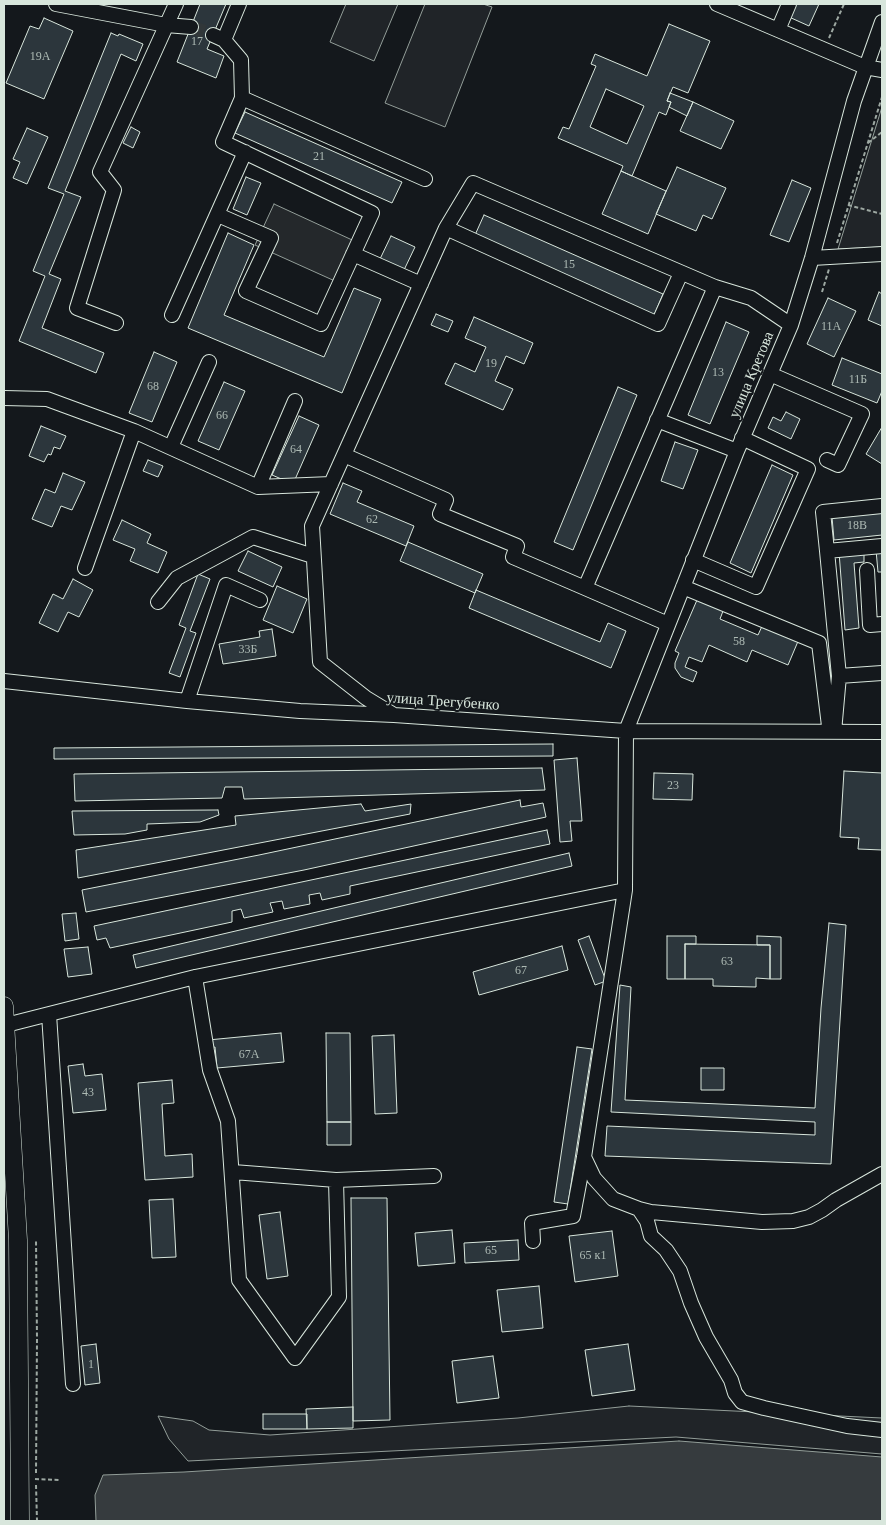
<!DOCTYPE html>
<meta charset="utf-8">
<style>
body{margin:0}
#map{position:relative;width:886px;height:1525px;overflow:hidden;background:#14181c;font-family:Georgia,serif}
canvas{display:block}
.frame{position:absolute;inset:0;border:5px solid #d8e6dc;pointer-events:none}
</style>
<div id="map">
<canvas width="886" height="1525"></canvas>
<div class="frame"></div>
</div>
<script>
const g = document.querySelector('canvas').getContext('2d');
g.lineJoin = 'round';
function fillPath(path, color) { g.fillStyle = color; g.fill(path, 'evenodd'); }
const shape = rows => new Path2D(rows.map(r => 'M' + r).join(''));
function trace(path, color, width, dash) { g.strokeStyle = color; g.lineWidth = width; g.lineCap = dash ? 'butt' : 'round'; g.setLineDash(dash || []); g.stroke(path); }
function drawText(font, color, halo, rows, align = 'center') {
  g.font = font + ' Georgia,serif'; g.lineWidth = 4; g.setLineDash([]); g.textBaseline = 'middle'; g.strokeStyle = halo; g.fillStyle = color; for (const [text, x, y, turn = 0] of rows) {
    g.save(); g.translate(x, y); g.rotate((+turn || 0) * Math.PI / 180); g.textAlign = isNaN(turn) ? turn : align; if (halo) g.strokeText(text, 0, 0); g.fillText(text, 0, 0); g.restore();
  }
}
const green = shape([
 [346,4,398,4,374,61,330,42,346,4],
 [425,4,483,4,492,7,445,127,385,103,425,4],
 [882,107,882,247,838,249,882,107],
 [629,1406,882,1418,882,1454,676,1437,188,1461,169,1439,158,1416,193,1421,209,1430,270,1435,518,1418,629,1406]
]);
fillPath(green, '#202428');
trace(green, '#939e99', 1);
const parking = shape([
 [274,204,363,245,346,286,255,245,274,204]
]);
fillPath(parking, '#24282b');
trace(parking, '#939e99', 1);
const water = shape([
 [679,1441,882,1457,882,1521,96,1521,95,1495,103,1475,184,1472,679,1441]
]);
fillPath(water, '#363b3e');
trace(water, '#939e99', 1);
const building = shape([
 [200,4,226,4,207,49,224,56,216,78,177,62,200,4],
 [795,4,819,4,809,26,789,17,795,4],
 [44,18,73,31,44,99,6,83,30,26,39,29,44,18],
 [669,24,710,41,688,93,673,87,667,101,671,102,666,115,659,112,632,176,621,171,623,166,558,138,563,127,569,129,596,66,591,64,595,54,647,76,669,24],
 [606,89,644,106,627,144,590,127,606,89],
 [111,33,118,36,119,34,143,44,136,61,121,54,65,191,81,197,49,274,61,279,42,328,104,353,96,373,19,341,45,276,33,271,64,194,48,188,111,33],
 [670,93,693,102,687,116,669,107,671,102,667,101,670,93],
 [693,102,734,121,721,149,680,131,693,102],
 [245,112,402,182,392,203,235,133,245,112],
 [131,127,140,132,133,148,123,143,131,127],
 [27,128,48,137,27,184,13,178,20,162,13,159,27,128],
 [677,167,726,188,712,219,703,215,696,231,656,214,677,167],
 [621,171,666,191,648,234,602,214,621,171],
 [246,177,261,183,247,215,233,209,246,177],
 [792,180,811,188,789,242,770,235,792,180],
 [484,215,663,294,654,315,475,235,484,215],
 [228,233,254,245,224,315,324,357,354,288,381,299,342,393,188,328,228,233],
 [391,236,415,247,404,270,380,259,391,236],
 [879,292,882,294,882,326,868,320,879,292],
 [828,298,856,311,834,357,807,344,828,298],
 [436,314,453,321,448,332,431,325,436,314],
 [474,317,533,343,524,364,506,356,495,381,513,389,503,410,445,384,455,363,475,372,486,347,465,338,474,317],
 [726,322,749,332,710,424,688,415,726,322],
 [154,352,177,362,152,422,129,413,154,352],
 [842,358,882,374,882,391,877,403,832,385,842,358],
 [224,382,245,391,219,450,198,441,224,382],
 [618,387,637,395,573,550,554,542,618,387],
 [786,412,800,419,791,439,768,428,773,417,781,421,786,412],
 [299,416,319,425,293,484,272,475,299,416],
 [41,426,66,436,60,449,54,447,51,455,48,454,44,462,29,456,41,426],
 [882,427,882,464,866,454,882,427],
 [675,442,698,450,683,489,661,481,675,442],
 [148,460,163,466,158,477,143,471,148,460],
 [772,465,793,475,751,573,730,563,772,465],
 [63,473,85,482,72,510,61,506,52,527,32,519,45,489,55,493,63,473],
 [343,483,362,491,357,502,414,526,406,546,330,514,343,483],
 [882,513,882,535,834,540,832,517,882,513],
 [122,520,151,534,147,543,167,552,158,573,130,561,135,549,113,540,122,520],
 [408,542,483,574,475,593,400,561,408,542],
 [864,550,864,562,854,563,859,628,845,630,839,552,864,550],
 [876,550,882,550,882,572,878,572,876,550],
 [248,551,282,567,273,587,238,571,248,551],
 [198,574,210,579,190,631,196,633,180,677,169,673,186,628,179,625,198,574],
 [73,579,93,590,79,617,68,612,58,632,39,623,53,594,63,599,73,579],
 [277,586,307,599,293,633,263,620,277,586],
 [476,590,600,642,608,623,626,631,611,668,469,608,476,590],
 [697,600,723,611,720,619,758,635,763,624,799,639,788,665,752,650,747,662,709,645,702,662,689,657,685,667,697,672,693,682,681,677,675,668,675,663,679,653,675,651,697,600],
 [272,629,276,656,223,664,219,644,260,637,259,631,272,629],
 [553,744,553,756,54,759,54,748,553,744],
 [577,758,582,821,570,821,572,841,560,842,554,760,577,758],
 [542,768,545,790,244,799,242,787,225,787,222,798,75,801,74,774,542,768],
 [844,771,882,773,882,850,858,849,859,838,840,837,844,771],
 [654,773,693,774,692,800,653,799,654,773],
 [520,800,521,807,543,803,546,817,304,870,86,912,82,890,259,855,520,800],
 [361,804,365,811,411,804,410,814,78,878,76,850,236,825,235,816,361,804],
 [218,810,219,815,200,822,147,824,147,830,125,834,74,835,72,811,218,810],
 [547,830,550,844,350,886,350,894,322,900,320,893,309,895,310,904,284,909,282,901,270,903,273,912,244,918,241,909,232,911,232,922,110,948,106,938,97,940,94,926,547,830],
 [569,853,572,866,136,968,133,955,569,853],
 [76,913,79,939,65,941,62,914,76,913],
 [829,923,846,925,831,1164,605,1156,607,1126,815,1135,815,1122,611,1112,620,985,631,987,625,1100,815,1108,821,1008,829,923],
 [589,936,606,981,595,985,578,940,589,936],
 [667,936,696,936,696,944,685,944,685,979,667,979,667,936],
 [757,936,781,937,781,979,770,979,770,945,757,945,757,936],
 [685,944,770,945,770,979,756,978,756,987,713,986,713,979,685,979,685,944],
 [562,946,568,970,479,995,473,972,562,946],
 [88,947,92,974,68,977,64,949,88,947],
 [281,1033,284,1062,217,1068,215,1047,209,1048,208,1040,281,1033],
 [326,1033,350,1033,351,1122,327,1122,326,1033],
 [394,1035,397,1113,375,1114,372,1036,394,1035],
 [577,1047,592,1049,568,1204,554,1202,577,1047],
 [83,1064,85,1076,102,1074,106,1110,73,1113,68,1066,83,1064],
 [701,1068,724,1068,724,1090,701,1090,701,1068],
 [172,1080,174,1103,162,1104,165,1156,192,1154,193,1177,145,1180,138,1083,172,1080],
 [327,1122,351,1122,351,1145,327,1145,327,1122],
 [351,1198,387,1198,390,1420,353,1421,351,1198],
 [173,1199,176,1257,152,1258,149,1200,173,1199],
 [280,1212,288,1276,267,1279,259,1215,280,1212],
 [452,1230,455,1263,418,1266,415,1233,452,1230],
 [612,1231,618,1276,575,1282,569,1236,612,1231],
 [518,1240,519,1260,465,1263,464,1243,518,1240],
 [539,1286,543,1328,502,1332,497,1290,539,1286],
 [96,1344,100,1383,85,1385,81,1346,96,1344],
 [628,1344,635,1390,592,1396,585,1350,628,1344],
 [493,1356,499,1398,457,1403,452,1361,493,1356],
 [353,1407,353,1428,307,1429,306,1409,353,1407],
 [263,1414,307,1414,307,1429,263,1429,263,1414]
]);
fillPath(building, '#2c363c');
trace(building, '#d8e6dc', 1);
trace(shape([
 [191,27,213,35]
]), '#313739', 14, [14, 7]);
const minor = shape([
 [56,4,166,25,191,27],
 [717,4,865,67,882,70],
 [778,30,789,4],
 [213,35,224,40,241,60,242,98,425,179],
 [224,40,239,4],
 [218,215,271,238,246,291,321,324,372,213,223,142,242,98],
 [446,228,658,324,681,273],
 [353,254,421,284],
 [812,258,882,254],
 [172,315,245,152],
 [116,323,77,308,114,190,100,172,176,4],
 [770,374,862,414,838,465,827,460],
 [4,398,47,399,134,431,258,487,331,484],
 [657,420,737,451],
 [171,447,209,362],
 [344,455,446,500,440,514,517,546,513,557,585,588,715,287],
 [258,487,295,401],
 [827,551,823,512,882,506],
 [693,560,756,587,808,469,742,438],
 [85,568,134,431],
 [867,570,870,625,882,624],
 [683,587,819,643,829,726],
 [585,588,668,624],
 [158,602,177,578,253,537,313,556],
 [839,676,882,673],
 [4,681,187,701,300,711,394,715,626,731,882,732],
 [187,701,226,585,260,600],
 [394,715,366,698,320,662,312,526,446,228,473,183,715,287,751,298,791,325],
 [834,732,839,676,827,551,882,546],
 [195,977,210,1070,228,1121,239,1280,295,1358,339,1297,336,1180,233,1172],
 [49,1014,73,1384],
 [6,1025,195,977,625,890],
 [584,1157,594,1178,613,1199,639,1209,647,1221,651,1236,666,1250,680,1271,691,1303,706,1337,731,1380,735,1393,742,1402,764,1408,847,1426,882,1430],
 [336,1180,434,1176],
 [639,1209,651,1212,762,1222,793,1221,809,1217,822,1210,836,1200,882,1174],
 [533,1241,532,1223,573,1216,584,1157,625,890,626,731,737,451,791,325,812,258,854,101,882,22]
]);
const major = shape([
 [4,1006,18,1240,20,1521]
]);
trace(minor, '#d8e6dc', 16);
trace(major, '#d8e6dc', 19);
trace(shape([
 [829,38,844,4],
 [868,143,882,132],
 [848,205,882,214],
 [837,243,882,97],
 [822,292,829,269],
 [36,1473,37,1339,36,1240],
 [35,1479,59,1480],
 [36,1485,37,1521]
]), '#9da8a2', 2, [4, 2.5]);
trace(minor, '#14181c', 14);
trace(major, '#14181c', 18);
drawText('12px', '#adbab4', null, [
 ["17",197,42],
 ["19А",40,57],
 ["21",319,157],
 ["15",569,265],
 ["11А",831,327],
 ["19",491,364],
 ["13",718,373],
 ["11Б",858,380],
 ["68",153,387],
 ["66",222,416],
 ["64",296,450],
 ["62",372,520],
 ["18В",857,526],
 ["58",739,642],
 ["33Б",248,650],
 ["23",673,786],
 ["63",727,962],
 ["67",521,971],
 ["67А",249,1055],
 ["43",88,1093],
 ["65",491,1251],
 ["65 к1",593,1256],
 ["1",91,1365]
]);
drawText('15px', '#d8e6dc', '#14181c', [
 ["улица Кретова",752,375,-67],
 ["улица Трегубенко",443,702,4]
]);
</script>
